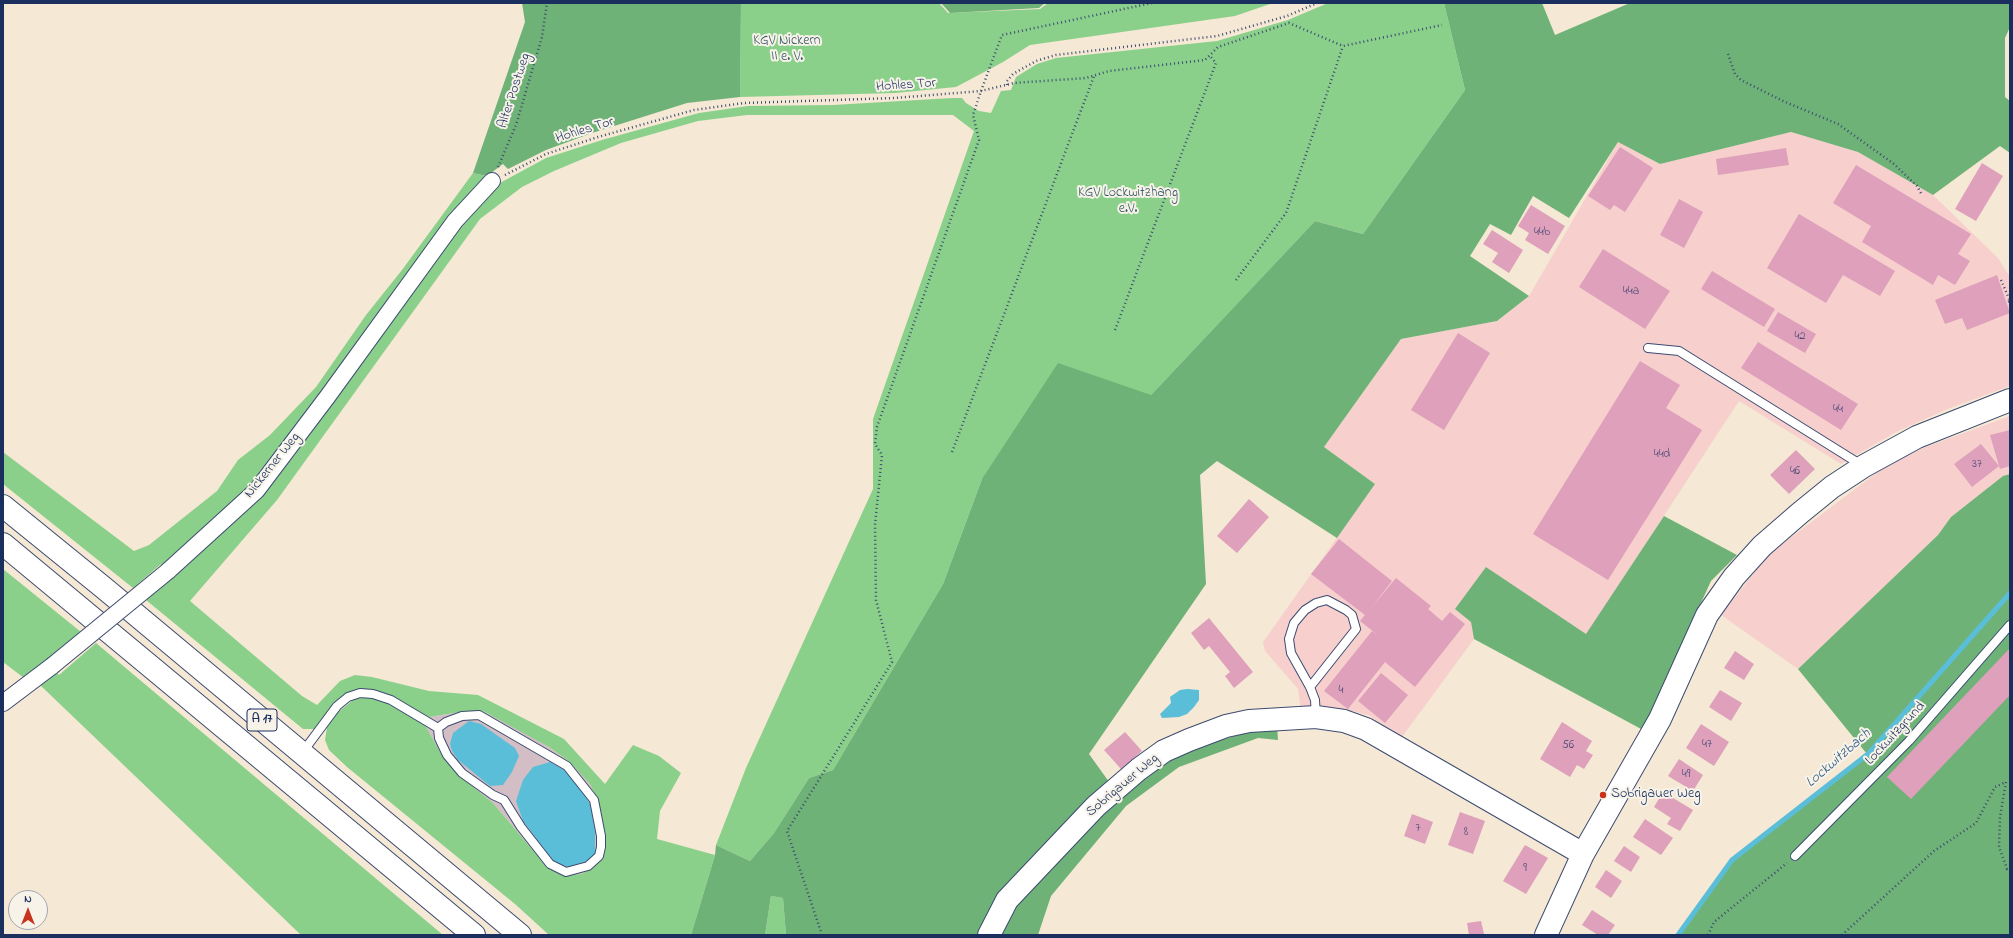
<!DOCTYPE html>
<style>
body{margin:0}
#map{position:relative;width:2013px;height:938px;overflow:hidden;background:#f5e8d4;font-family:"Indie Flower",sans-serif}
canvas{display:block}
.frame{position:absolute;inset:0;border:4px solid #1b2f5e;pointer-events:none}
.north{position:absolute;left:8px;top:890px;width:40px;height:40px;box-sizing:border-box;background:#f7f3e8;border:1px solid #9fa5b1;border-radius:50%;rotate:0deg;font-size:11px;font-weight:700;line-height:16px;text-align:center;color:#1b2f5e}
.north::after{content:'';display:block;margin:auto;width:14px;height:18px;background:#c8321e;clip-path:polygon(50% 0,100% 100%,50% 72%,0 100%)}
</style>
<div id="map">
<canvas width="2013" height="938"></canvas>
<div class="frame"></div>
<div class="north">N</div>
</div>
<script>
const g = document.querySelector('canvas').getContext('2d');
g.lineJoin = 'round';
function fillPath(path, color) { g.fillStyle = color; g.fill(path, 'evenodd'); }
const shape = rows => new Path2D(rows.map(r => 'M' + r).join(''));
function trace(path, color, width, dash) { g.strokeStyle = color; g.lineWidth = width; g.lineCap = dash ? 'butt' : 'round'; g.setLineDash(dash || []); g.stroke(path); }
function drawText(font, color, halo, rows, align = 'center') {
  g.font = font + ' "Indie Flower",sans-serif'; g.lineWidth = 4; g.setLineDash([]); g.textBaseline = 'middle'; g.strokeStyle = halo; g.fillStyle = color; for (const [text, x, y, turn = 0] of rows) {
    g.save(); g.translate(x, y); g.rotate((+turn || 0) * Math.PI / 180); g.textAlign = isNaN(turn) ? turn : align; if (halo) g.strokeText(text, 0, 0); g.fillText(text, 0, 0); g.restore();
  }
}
fillPath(shape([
 [1791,132,1858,152,1933,195,1998,258,2010,277,2010,386,1950,408,1896,432,1841,464,1739,401,1586,635,1486,567,1471,622,1474,639,1402,737,1368,715,1352,711,1328,709,1301,711,1298,689,1265,651,1263,642,1375,484,1324,447,1401,339,1497,321,1529,296,1618,142,1660,164],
 [2010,416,2010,474,2003,476,1951,517,1938,535,1798,669,1721,615,1769,554,1887,465,1923,448]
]), '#f7d0ce');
fillPath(shape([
 [467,711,483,711,523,732,549,747,570,762,580,772,590,784,597,799,602,817,606,847,603,859,598,864,582,874,566,875,548,868,493,803,458,775,440,752,424,723,429,717]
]), '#d2bec4');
fillPath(shape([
 [741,3,939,3,948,13,1040,9,1048,3,1273,3,1235,16,1030,45,1003,62,956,87,895,93,740,97],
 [1328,3,1444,3,1465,90,1363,234,1315,221,1151,395,982,479,943,584,833,770,809,778,774,833,750,861,716,845,746,768,873,489,873,419,974,131,953,115,747,115,698,121,621,143,554,171,522,187,480,219,277,500,190,601,302,696,317,705,340,681,355,675,372,677,429,691,478,695,564,739,605,784,633,745,659,756,681,773,660,811,657,839,715,855,691,935,549,935,515,904,347,767,329,750,325,740,327,727,338,712,357,697,371,698,390,703,424,723,440,752,458,775,493,803,548,868,566,875,582,874,603,859,606,847,602,817,597,799,590,784,570,762,549,747,483,711,467,711,429,717,394,698,362,691,314,729,303,729,146,600,173,578,171,575,241,516,294,456,464,220,498,184,546,158,602,140,699,113,748,106,833,105,952,98,962,98,966,103,979,111,991,113,1001,91,1011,90,1016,77,1037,64,1056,58,1217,41,1288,20],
 [473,173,487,176,233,508,164,567,161,564,133,588,3,484,3,452,134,551,149,545,217,491,238,460,270,435,316,387,366,315,402,270],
 [3,569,81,632,24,678,3,662],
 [96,643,443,935,301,935,39,684,55,670,59,675],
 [771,896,783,898,786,935,765,935]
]), '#8ad08b');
fillPath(shape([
 [522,3,741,3,740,97,687,103,592,133,546,150,508,169,503,164,487,176,473,173,525,22],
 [941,3,1045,3,1039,8,950,13],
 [1444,3,1542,3,1555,35,1630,3,2010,3,2010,27,2005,38,2005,97,2010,101,2010,153,2000,146,1933,195,1858,152,1791,132,1660,164,1618,142,1569,218,1533,196,1511,235,1490,224,1470,256,1529,296,1497,321,1401,339,1324,447,1375,484,1337,538,1217,461,1200,475,1206,584,1089,754,1117,793,1163,758,1267,726,1277,726,1278,740,1258,738,1179,767,1126,806,1051,896,1038,935,786,935,783,898,771,896,765,935,691,935,715,855,716,845,750,861,774,833,809,778,833,770,943,584,982,479,1058,363,1151,395,1315,221,1363,234,1465,90],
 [2010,474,2010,935,1678,935,1732,860,1867,754,1798,669,1938,535,1951,517,2003,476],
 [1664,516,1737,555,1711,581,1643,730,1474,639,1471,622,1455,609,1486,567,1586,634]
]), '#6fb277');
fillPath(shape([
 [1187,689,1199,690,1199,700,1194,707,1187,714,1179,717,1162,718,1160,714,1171,703,1170,697,1180,690],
 [469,721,481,724,515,748,519,756,512,772,503,785,490,786,458,760,452,751,450,744,453,733],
 [550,762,564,770,582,791,590,804,595,832,595,854,587,861,568,867,553,861,523,821,516,801,523,780,533,767]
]), '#5abed8');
trace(shape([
 [1678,935,1732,860,1868,754,2010,593]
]), '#5abed8', 5);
fillPath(shape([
 [1620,147,1653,168,1625,212,1614,205,1610,210,1588,196],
 [1786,148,1789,165,1718,175,1716,159],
 [1982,163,2003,176,1976,221,1955,209],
 [1856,165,1971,234,1958,254,1970,261,1955,285,1938,275,1933,285,1862,242,1871,226,1833,203],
 [1679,199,1703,212,1684,248,1660,235],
 [1531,205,1565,226,1548,254,1525,240,1529,233,1518,226],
 [1799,214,1895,271,1880,296,1843,275,1826,303,1767,268],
 [1492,230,1523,250,1509,273,1492,262,1498,253,1483,244],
 [1603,249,1670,291,1645,329,1579,287],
 [1712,271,1775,309,1764,327,1701,289],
 [1997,275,2010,313,1967,330,1962,318,1945,324,1935,300],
 [1778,312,1816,334,1805,353,1767,331],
 [1458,333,1490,353,1444,430,1411,410],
 [1758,342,1858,404,1841,430,1741,368],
 [1640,361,1680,385,1666,408,1702,430,1608,580,1533,534],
 [2010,430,2010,466,2000,469,1999,466,1972,487,1954,464,1981,444,1999,466,1990,435],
 [1796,450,1815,469,1789,494,1770,475],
 [1249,499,1269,517,1237,553,1217,536],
 [1339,539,1392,581,1371,608,1396,578,1431,606,1428,609,1442,621,1450,612,1465,624,1415,687,1385,662,1348,709,1324,691,1372,631,1379,636,1360,621,1365,615,1311,574],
 [1209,618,1253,672,1234,688,1225,676,1230,672,1209,646,1204,650,1191,633],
 [2010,648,2010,695,1911,799,1887,777],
 [1735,651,1754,664,1744,680,1724,668],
 [1381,673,1408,695,1385,723,1358,701],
 [1720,690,1742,703,1731,721,1709,707],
 [1562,722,1592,741,1586,751,1593,755,1584,769,1577,765,1570,777,1540,759],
 [1701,724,1729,742,1714,766,1686,748],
 [1125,732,1142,751,1121,769,1104,750],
 [1679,759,1703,775,1693,791,1668,776],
 [1663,792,1693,810,1680,831,1667,824,1671,818,1654,807],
 [1460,812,1485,821,1473,854,1448,845],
 [1412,814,1433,822,1425,844,1404,836],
 [1645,819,1673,838,1661,855,1633,837],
 [1525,845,1548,858,1526,894,1503,881],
 [1624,846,1640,857,1631,872,1614,861],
 [1606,870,1622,881,1611,898,1595,887],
 [1592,910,1615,925,1608,935,1598,935,1582,925],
 [1481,921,1484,934,1469,935,1467,923]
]), '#dea0bb');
const lane = shape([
 [1648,348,1679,351,1863,466],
 [1310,687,1356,629,1352,615,1346,610,1327,600,1316,603,1305,610,1294,623,1289,639,1291,653,1310,687,1315,700,1316,717],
 [302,753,337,706,348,697,360,693,373,694,391,700,438,728,439,738,447,755,462,773,493,795,504,800,521,827,550,864,566,872,588,866,599,856,601,847,601,836,594,800,567,766,479,715,462,716,446,722,438,728],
 [1795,856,1909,741,2010,625]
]);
const street = shape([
 [168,571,257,490,328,396,455,221,492,181],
 [3,703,52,666]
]);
const secondary = shape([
 [989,935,1007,900,1096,806,1139,769,1164,751,1189,740,1226,726,1249,721,1316,717,1344,721,1366,729,1583,854],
 [1546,935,1583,854,1660,719,1707,615,1734,577,1762,546,1800,513,1832,487,1864,466,1917,437,2010,400]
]);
const highway = shape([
 [3,506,104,588,520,935],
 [3,544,474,935]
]);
trace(lane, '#3c4b70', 10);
trace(street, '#3c4b70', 18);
trace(secondary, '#3c4b70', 24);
trace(highway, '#3c4b70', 24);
trace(shape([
 [1728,54,1735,74,1741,80,1783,101,1838,124,1894,164,1917,186,1922,195],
 [1007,85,1007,81,1013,74,1036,61,1056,55,1217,36,1287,16,1317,3],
 [498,167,516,125,542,37,547,3],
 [505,175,546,154,598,137,694,110,744,103,895,98,981,91,1014,83,1086,78,1109,71,1205,60,1218,47,1289,23,1343,46,1442,25],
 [1236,280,1286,213,1343,46],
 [2001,280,2010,301,2007,302],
 [1115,330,1214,68,1216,63,1210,56],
 [952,452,1094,76],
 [822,935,787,831,892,662,876,600,875,525,882,455,875,444,877,427,979,140,973,115,981,91,1002,35,1152,3],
 [1708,935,1714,922,1787,863],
 [1842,935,1934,851,1976,823,1995,787,2006,782,2000,817,1999,847,2007,869,2010,867]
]), '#3c4b70', 2.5, [1, 3]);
trace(lane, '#fff', 8);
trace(street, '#fff', 16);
trace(secondary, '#fff', 22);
trace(highway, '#fff', 22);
const streetBridge = shape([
 [52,666,168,571]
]);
trace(streetBridge, '#3c4b70', 18, []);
trace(streetBridge, '#fff', 16);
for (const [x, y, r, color] of [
 [1603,795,4,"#c8321e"]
]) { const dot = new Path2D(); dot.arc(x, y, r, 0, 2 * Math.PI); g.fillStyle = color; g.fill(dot); trace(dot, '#f7f3e8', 1.5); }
drawText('12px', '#4c4b75', null, [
 ["44b",1542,233],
 ["44a",1631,292],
 ["42",1800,337],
 ["44",1838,410],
 ["44d",1662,455],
 ["37",1977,465],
 ["46",1795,472],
 ["4",1341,691],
 ["47",1707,745],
 ["56",1568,746],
 ["49",1686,775],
 ["7",1418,829],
 ["8",1466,833],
 ["9",1525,869]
]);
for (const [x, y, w] of [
 [262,720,30]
]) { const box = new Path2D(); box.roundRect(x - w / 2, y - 11, w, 22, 3); g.fillStyle = '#f7f3e8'; g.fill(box); trace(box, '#1b2f5e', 1); }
drawText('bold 13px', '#1b2f5e', null, [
 ["A 17",262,720]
]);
drawText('14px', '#375769', '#f7f3e8', [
 ["KGV Nickern",787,42],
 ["II e. V.",787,58],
 ["KGV Lockwitzhang",1128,194],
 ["e.V.",1128,210]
]);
drawText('14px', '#1b2f5e', '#f7f3e8', [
 ["Hohles Tor",906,86,-4],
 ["Alter Postweg",515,91,-72],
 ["Hohles Tor",585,131,-17],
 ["Nickerner Weg",273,466,-51],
 ["Lockwitzgrund",1896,734,-47],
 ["Sobrigauer Weg",1123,786,-40]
]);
drawText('14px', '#1b2f5e', '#f7f3e8', [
 ["Sobrigauer Weg",1611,795]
], 'left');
drawText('italic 15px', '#2e5a83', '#f7f3e8', [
 ["Lockwitzbach",1839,759,-41]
]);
</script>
